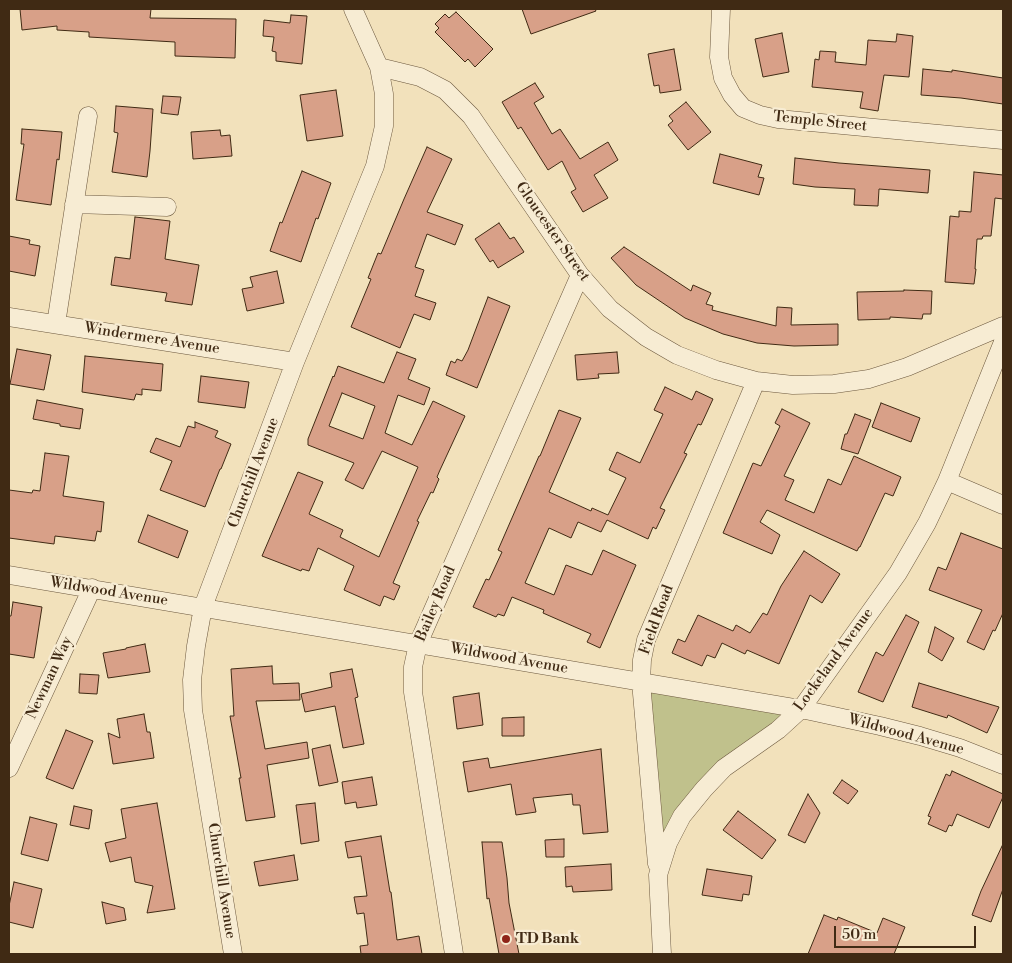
<!DOCTYPE html>
<style>
body{margin:0}
#map{position:relative;width:1012px;height:963px;overflow:hidden;background:#f2e1bb;font-family:"Libre Bodoni",serif}
canvas{display:block}
.frame{position:absolute;inset:0;border:10px solid #402a14;pointer-events:none}
.scale{position:absolute;left:834px;top:926px;width:142px;height:22px;box-sizing:border-box;border:2px solid #402a14;border-top:0;padding-left:6px;font-size:15px;line-height:18px;white-space:nowrap;color:#402a14;-webkit-text-stroke:4px #f7ecd3;paint-order:stroke}
</style>
<div id="map">
<canvas width="1012" height="963"></canvas>
<div class="frame"></div>
<div class="scale">50 m</div>
</div>
<script>
const g = document.querySelector('canvas').getContext('2d');
g.lineJoin = 'round';
function fillPath(path, color) { g.fillStyle = color; g.fill(path, 'evenodd'); }
const shape = rows => new Path2D(rows.map(r => 'M' + r).join(''));
function trace(path, color, width, dash) { g.strokeStyle = color; g.lineWidth = width; g.lineCap = dash ? 'butt' : 'round'; g.setLineDash(dash || []); g.stroke(path); }
function drawText(font, color, halo, rows, align = 'center') {
  g.font = font + ' "Libre Bodoni",serif'; g.lineWidth = 4.5; g.setLineDash([]); g.textBaseline = 'middle'; g.strokeStyle = halo; g.fillStyle = color; for (const [text, x, y, turn = 0] of rows) {
    g.save(); g.translate(x, y); g.rotate((+turn || 0) * Math.PI / 180); g.textAlign = isNaN(turn) ? turn : align; if (halo) g.strokeText(text, 0, 0); g.fillText(text, 0, 0); g.restore();
  }
}
fillPath(shape([
 [641,682,801,709,704,789,658,875]
]), '#c0c18c');
const building = shape([
 [20,9,151,9,150,18,236,19,235,58,175,56,175,42,89,37,89,32,57,30,57,26,22,30,20,9],
 [522,9,595,9,596,11,531,34,522,9],
 [456,12,493,49,475,67,468,59,465,62,435,32,439,28,435,24,445,14,449,18,456,12],
 [291,15,307,16,302,64,276,61,276,52,272,51,274,37,263,36,264,20,290,23,291,15],
 [782,33,789,72,763,77,755,39,782,33],
 [897,34,913,36,909,77,884,75,878,111,860,108,863,92,812,87,815,59,819,60,820,51,836,52,835,62,866,65,868,40,896,42,897,34],
 [674,49,681,90,660,93,659,85,654,86,648,54,674,49],
 [923,69,952,72,952,70,1003,78,1003,104,961,98,921,95,923,69],
 [535,83,544,97,534,103,552,134,560,129,580,159,608,142,618,160,594,175,608,198,583,212,571,192,576,189,562,161,548,170,521,127,518,129,502,102,535,83],
 [336,90,343,136,307,141,300,95,336,90],
 [163,96,181,97,178,115,161,113,163,96],
 [686,102,711,132,688,150,668,125,673,121,669,116,686,102],
 [116,106,153,109,150,151,147,177,112,172,118,133,114,132,116,106],
 [22,129,62,132,59,160,57,159,51,205,16,200,24,144,21,144,22,129],
 [220,130,221,136,230,135,232,156,193,159,191,132,220,130],
 [427,147,452,159,427,212,463,225,455,245,427,234,415,267,424,270,415,296,436,303,430,320,414,314,400,348,351,327,371,279,368,278,378,253,381,254,404,199,427,147],
 [720,154,762,165,758,177,764,178,759,195,713,183,720,154],
 [795,158,839,163,930,170,928,193,879,189,878,206,854,205,855,189,815,187,793,184,795,158],
 [302,171,331,183,318,219,316,218,301,262,270,251,280,222,282,223,302,171],
 [974,172,1003,175,1003,199,995,198,991,236,983,236,982,239,977,239,975,269,976,269,974,284,945,282,950,216,959,217,959,211,971,212,974,172],
 [135,217,170,221,165,259,199,265,192,305,165,301,167,293,111,285,115,257,130,259,135,217],
 [499,223,510,239,514,237,524,252,498,268,493,260,490,262,475,239,499,223],
 [9,236,30,240,29,244,40,246,35,276,9,271,9,236],
 [624,247,691,291,693,285,711,293,706,304,713,306,712,310,776,326,777,307,792,308,791,325,838,324,838,345,794,346,757,343,723,334,685,318,636,285,611,258,624,247],
 [277,271,284,303,247,311,242,289,253,287,250,277,277,271],
 [904,290,932,291,931,314,923,314,922,319,890,317,890,319,858,320,857,292,904,291,904,290],
 [488,297,510,306,477,388,446,375,451,361,455,363,457,359,462,361,468,350,488,297],
 [17,349,51,355,44,390,10,384,17,349],
 [397,352,416,359,408,379,430,388,424,405,398,395,385,433,412,445,433,401,465,416,440,470,437,477,439,479,433,493,431,492,417,521,419,522,393,583,400,586,394,600,384,596,380,606,344,590,354,566,318,548,309,571,302,569,301,571,262,556,298,472,323,482,309,514,343,530,340,537,379,557,418,467,382,451,363,489,345,480,354,463,308,445,308,439,333,376,334,377,338,366,384,383,397,352],
 [342,393,375,406,363,439,329,426,342,393],
 [617,352,619,373,598,374,599,378,577,380,575,355,617,352],
 [85,356,163,364,161,391,142,389,142,395,136,394,134,400,82,392,85,356],
 [201,376,249,382,245,408,198,402,201,376],
 [665,387,692,400,696,391,713,399,701,425,698,424,684,453,687,454,660,508,665,510,656,529,653,527,648,539,607,520,601,532,578,522,571,538,549,528,525,583,554,595,566,565,592,575,603,550,636,565,600,648,587,642,591,634,543,613,544,610,512,597,504,616,498,614,496,617,473,607,486,579,489,580,502,552,498,550,539,456,540,456,559,410,581,418,549,492,591,511,592,508,608,515,626,478,609,470,617,452,640,463,663,414,654,410,665,387],
 [37,400,83,409,80,429,60,426,60,424,33,419,37,400],
 [881,403,920,418,911,442,872,427,881,403],
 [782,409,810,423,784,476,794,480,785,500,814,513,828,479,841,485,854,456,901,477,893,496,885,493,860,547,859,547,857,551,767,510,760,522,780,535,772,554,723,533,753,463,761,466,780,426,775,423,782,409],
 [855,414,871,420,858,454,841,449,845,434,847,434,855,414],
 [195,422,218,431,215,437,231,444,221,469,220,469,205,507,160,490,172,461,150,452,156,438,180,447,188,426,195,428,195,422],
 [45,453,69,456,63,496,104,502,101,532,97,531,95,541,55,536,54,544,9,538,9,490,32,493,33,490,40,491,45,453],
 [148,515,188,531,178,558,138,542,148,515],
 [961,533,1003,549,1003,613,995,631,993,630,984,650,967,642,982,610,929,590,938,567,946,570,961,533],
 [804,551,840,574,822,603,810,595,779,664,747,650,745,654,722,643,715,658,707,655,702,666,672,653,678,639,685,642,698,615,733,631,736,625,750,633,763,613,767,615,781,586,804,551],
 [13,602,42,607,34,658,9,654,9,616,11,616,13,602],
 [906,615,919,622,883,702,858,692,876,652,883,656,906,615],
 [935,627,954,638,942,661,928,652,935,627],
 [145,644,150,672,108,678,103,653,126,649,126,648,145,644],
 [272,666,273,684,299,683,300,700,256,701,265,749,307,742,309,758,267,765,275,817,246,821,239,778,241,778,230,716,234,716,231,669,272,666],
 [352,669,358,697,355,698,364,744,343,748,335,706,305,712,301,694,332,687,330,673,352,669],
 [80,674,99,675,97,694,79,693,80,674],
 [919,683,999,707,987,733,948,715,947,718,912,707,919,683],
 [479,693,483,725,457,729,453,697,479,693],
 [144,714,147,732,150,732,154,758,113,764,108,733,120,738,117,719,144,714],
 [524,717,524,736,502,736,502,718,524,717],
 [66,730,93,741,73,789,46,778,66,730],
 [330,745,338,782,319,786,312,749,330,745],
 [601,749,608,832,583,834,580,805,573,805,572,794,533,798,536,812,516,815,511,784,468,792,463,762,488,758,490,768,601,749],
 [952,771,1003,794,1003,797,989,828,957,814,952,826,949,825,946,832,928,824,931,817,928,816,946,774,950,776,952,771],
 [372,777,377,805,357,808,356,802,345,804,342,782,372,777],
 [842,780,858,791,848,804,833,793,842,780],
 [808,794,820,813,805,843,788,835,808,794],
 [157,803,175,909,147,913,153,886,135,882,131,857,110,862,105,843,126,838,121,809,157,803],
 [315,803,319,841,301,844,296,805,315,803],
 [74,806,92,810,89,829,70,825,74,806],
 [738,811,776,840,762,859,723,830,738,811],
 [30,817,57,824,48,861,21,854,30,817],
 [381,836,390,892,391,892,397,940,419,936,422,954,361,954,360,946,368,945,364,913,357,914,354,897,367,896,361,856,348,858,345,842,381,836],
 [564,839,564,857,546,857,545,840,564,839],
 [482,842,502,842,507,878,509,903,519,954,499,954,489,898,487,899,482,842],
 [1003,844,1003,889,991,922,972,915,981,891,1003,844],
 [294,855,298,880,259,886,254,862,294,855],
 [611,864,612,890,573,892,572,886,566,887,565,867,611,864],
 [707,869,752,876,749,895,743,894,742,901,702,895,707,869],
 [14,882,42,889,33,928,9,922,9,906,14,882],
 [102,902,124,908,126,920,106,924,102,902],
 [824,915,837,920,838,917,877,933,883,918,905,927,894,954,808,954,824,915]
]);
fillPath(building, '#d8a088');
trace(building, '#402a14', 1);
const street = shape([
 [721,9,719,57,723,78,732,95,743,108,760,115,778,119,1003,140],
 [379,67,420,77,445,90,471,116,580,275,610,309,646,337,677,355,716,370,756,381,793,385,834,384,869,379,907,367,1003,326],
 [74,204,167,207],
 [9,317,295,362],
 [56,324,88,116],
 [947,481,1003,505],
 [9,575,801,709,880,726,920,736,960,748,1003,765],
 [9,768,92,588],
 [657,864,641,682,642,660,646,640,756,381],
 [233,954,193,710,192,680,196,646,203,607,295,362,375,166,384,126,384,94,379,67,353,9],
 [454,954,413,692,413,667,418,644,580,275],
 [662,954,658,875,668,843,682,816,704,789,724,768,778,730,801,709,898,573,927,523,947,481,1003,342]
]);
trace(street, '#6c583e', 19);
trace(street, '#f7ecd3', 18);
for (const [x, y, r, color] of [
 [506,939,5,"#8f2418"]
]) { const dot = new Path2D(); dot.arc(x, y, r, 0, 2 * Math.PI); g.fillStyle = color; g.fill(dot); trace(dot, '#f7ecd3', 2); }
drawText('15px', '#402a14', '#f7ecd3', [
 ["Temple Street",820,122,6],
 ["Gloucester Street",552,232,55],
 ["Windermere Avenue",152,339,9],
 ["Churchill Avenue",254,473,-69],
 ["Wildwood Avenue",109,592,9],
 ["Bailey Road",436,604,-67],
 ["Field Road",657,620,-70],
 ["Wildwood Avenue",509,659,10],
 ["Lockeland Avenue",834,660,-54],
 ["Newman Way",50,678,-65],
 ["Wildwood Avenue",906,735,15],
 ["Churchill Avenue",221,881,81]
]);
drawText('bold 15px', '#402a14', '#f7ecd3', [
 ["TD Bank",516,939]
], 'left');
</script>
